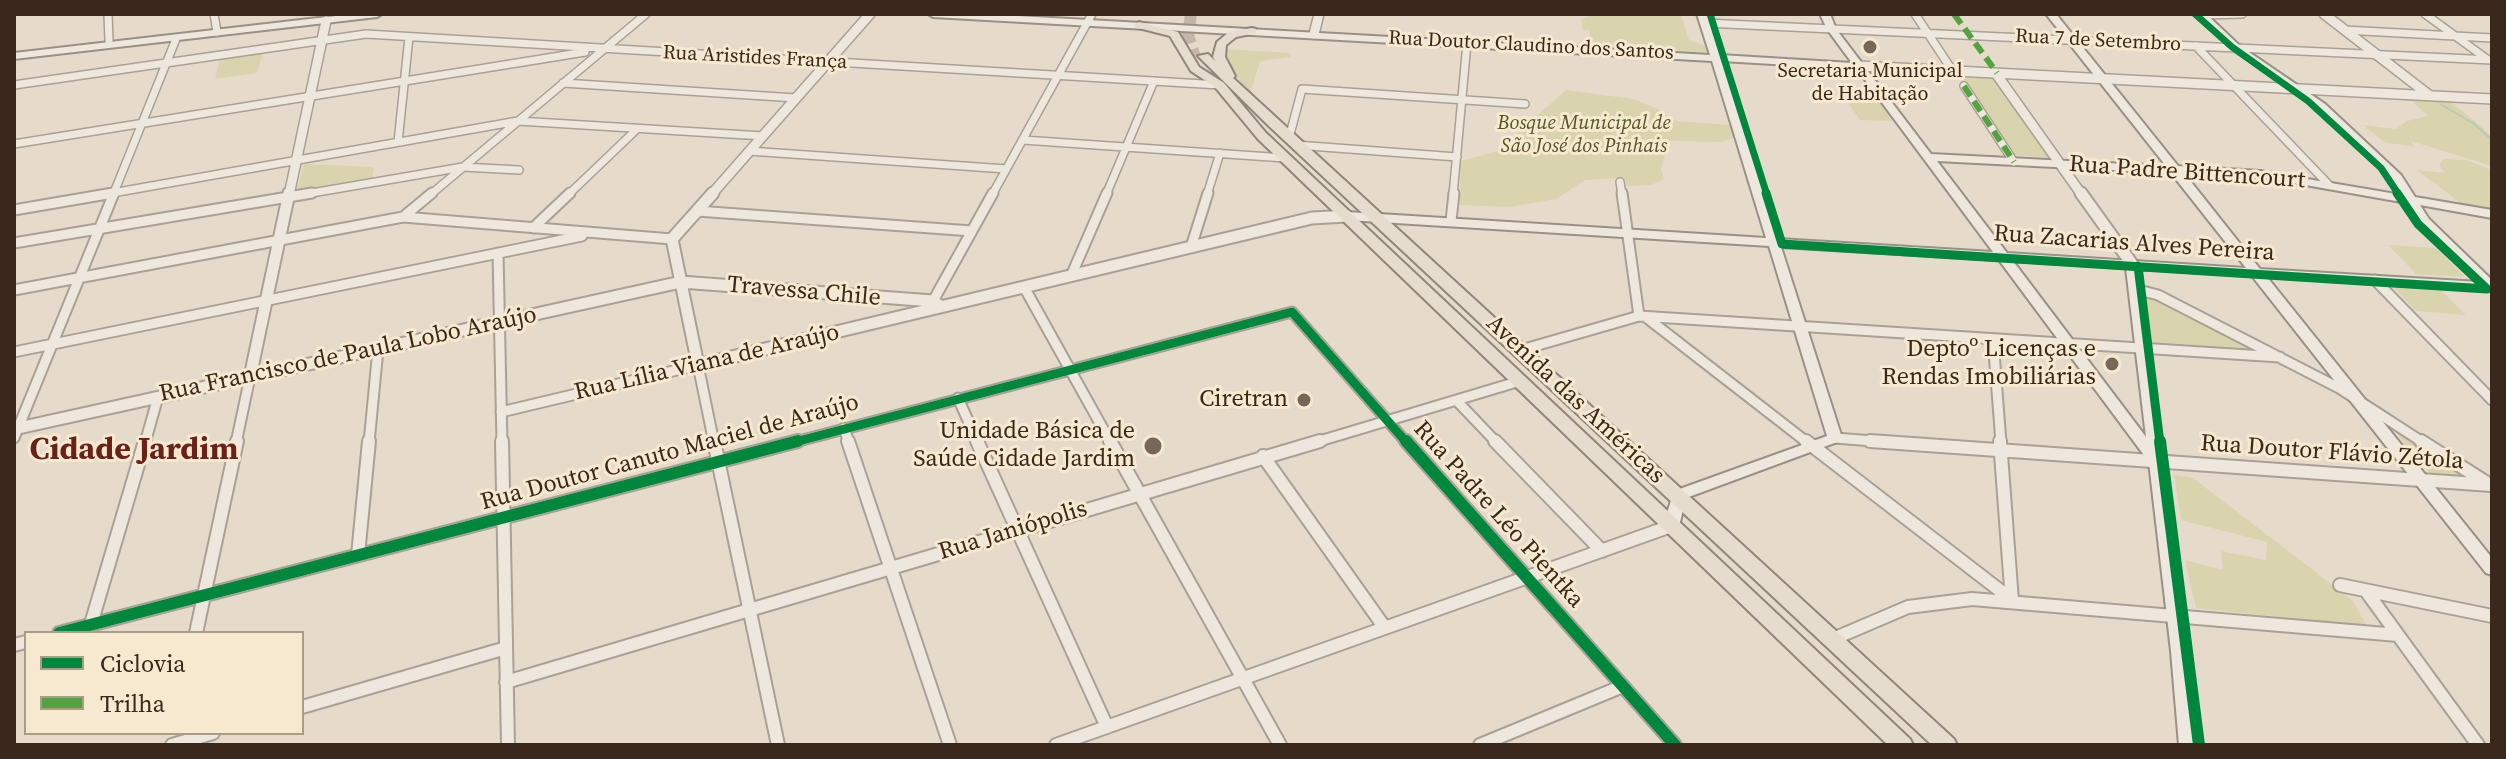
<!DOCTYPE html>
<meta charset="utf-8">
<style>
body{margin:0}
#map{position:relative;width:2506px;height:759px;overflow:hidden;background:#e6dbcb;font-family:"Source Serif 4",serif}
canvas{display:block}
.frame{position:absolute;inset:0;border:16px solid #3a281c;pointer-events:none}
.legend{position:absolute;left:24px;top:631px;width:280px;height:104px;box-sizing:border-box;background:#f7e9d0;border:2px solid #ab9c88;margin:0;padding:10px 14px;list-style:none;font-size:24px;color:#3a281c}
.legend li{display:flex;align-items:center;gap:16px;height:40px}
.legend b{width:40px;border:2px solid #ab9c88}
</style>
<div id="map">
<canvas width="2506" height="759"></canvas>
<div class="frame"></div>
<ul class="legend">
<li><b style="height:10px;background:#00873e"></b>Ciclovia</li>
<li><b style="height:10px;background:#54a341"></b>Trilha</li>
</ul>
</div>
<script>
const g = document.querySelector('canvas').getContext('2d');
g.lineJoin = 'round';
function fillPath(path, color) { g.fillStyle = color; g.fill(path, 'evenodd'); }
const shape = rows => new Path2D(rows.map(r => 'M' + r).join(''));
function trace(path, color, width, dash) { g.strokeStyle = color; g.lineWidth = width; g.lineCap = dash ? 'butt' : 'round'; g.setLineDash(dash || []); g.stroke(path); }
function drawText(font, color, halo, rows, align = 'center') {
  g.font = font + ' "Source Serif 4",serif'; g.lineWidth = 6; g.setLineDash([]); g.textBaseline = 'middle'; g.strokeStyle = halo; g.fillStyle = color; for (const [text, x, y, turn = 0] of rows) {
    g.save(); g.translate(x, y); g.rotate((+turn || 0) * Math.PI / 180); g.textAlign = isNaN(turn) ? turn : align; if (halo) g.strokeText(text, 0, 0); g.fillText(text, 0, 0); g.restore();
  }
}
fillPath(shape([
 [1593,14,1681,14,1689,40,1708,47,1709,53,1592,47,1589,30,1583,30,1581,20],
 [264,49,257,73,215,79,221,55],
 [1225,49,1291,53,1290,57,1260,61,1250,95,1228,65],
 [1956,73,1996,75,2056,158,2011,155],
 [1566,90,1633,99,1656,108,1676,121,1731,125,1734,138,1721,142,1669,141,1661,169,1664,179,1651,185,1627,186,1625,180,1615,178,1585,180,1556,199,1508,207,1460,205,1461,161,1497,151],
 [1839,90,1872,90,1894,121,1860,120],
 [2410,99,2450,102,2476,122,2492,137,2492,166,2411,141,2414,147,2384,142,2363,125,2396,129,2407,121,2428,116],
 [2444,159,2466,160,2492,170,2492,211,2467,208,2417,170,2445,173,2439,165],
 [304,164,374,167,372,180,296,193],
 [2388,245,2436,248,2465,277,2416,274],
 [2394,288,2442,291,2466,315,2416,311],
 [2159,298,2267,353,2166,348,2152,341,2146,299],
 [2391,427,2464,476,2432,476],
 [2174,475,2193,478,2352,600,2367,626,2196,608,2185,560,2223,570,2221,551,2266,560,2267,542,2181,520]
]), '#d9d4ad');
trace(shape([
 [2440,104,2473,123,2492,140]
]), '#b7cabc', 2);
trace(shape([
 [1191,14,1188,35,1195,57]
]), '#c4b7a8', 12, [12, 6]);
const minorFar2 = shape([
 [108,14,109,41],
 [214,14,217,32],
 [1915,14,1954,73],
 [2425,14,2487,59],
 [2202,15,2242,14],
 [1705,23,2492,60],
 [2344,30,2492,38],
 [2196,46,2329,185],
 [563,83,796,98],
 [14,85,366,34,1220,85],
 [1964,86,2014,162],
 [1289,138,1302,89,1525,104],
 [1023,140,1285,158],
 [398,142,409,37],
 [14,144,585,52],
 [1296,145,1457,157],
 [749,151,1006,169],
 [1620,182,1622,195],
 [101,195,518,121,763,136],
 [113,195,176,39],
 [300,195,463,167,519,170],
 [430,195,646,14],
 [568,195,637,129],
 [992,195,1092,14],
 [1106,195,1154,81],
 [1207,195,1220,153],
 [1453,195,1467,43]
]);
const minorFar1 = shape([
 [1622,193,1639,316],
 [14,210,113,193],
 [697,211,972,231],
 [403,217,432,193],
 [1451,221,1454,193],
 [533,228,570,193],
 [14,243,312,193],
 [1191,247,1208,193],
 [498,253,502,443],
 [1071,276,1107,193],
 [2375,280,2492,400],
 [1024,287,1111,443],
 [2135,289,2158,295,2339,388,2424,443],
 [14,290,403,217,672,239],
 [933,301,993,193],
 [1647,318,1808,443],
 [1993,339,2001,443],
 [1521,350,1639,316,2280,357],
 [14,352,582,236],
 [958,398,978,443],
 [1457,401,1497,443],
 [501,412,698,365,714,443],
 [844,428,849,443],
 [14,438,114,193],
 [1835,438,1898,443],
 [145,443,158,397],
 [236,443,250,377],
 [369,443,378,349],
 [791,443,1292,312,1407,443],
 [1313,443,1520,381]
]);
const minor = shape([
 [502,441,508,745],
 [714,441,778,745],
 [848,441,950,745],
 [977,441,1107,727],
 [1110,441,1280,745],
 [1406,441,1675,745],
 [1495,441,1602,551],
 [1806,441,2011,599],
 [1870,441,2491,485],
 [2000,441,2012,601],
 [2421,441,2487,483],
 [1263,456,1385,628],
 [358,555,369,441],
 [2340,585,2492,616],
 [2366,591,2478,745],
 [91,624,145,441],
 [59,633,798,441],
 [196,633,237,441],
 [1833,639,1908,607,1972,599,2398,635],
 [14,645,26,642],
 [506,682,1320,441],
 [302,707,506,648],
 [172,745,213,733],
 [1056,745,1671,526],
 [1480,745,1623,686]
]);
const tertiaryFar1 = shape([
 [2324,14,2429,95],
 [1314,34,1319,14],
 [1860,66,2492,99],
 [1997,75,2082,195],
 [289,195,326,21],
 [711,195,870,14]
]);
const tertiary = shape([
 [713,193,672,239,698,365,1312,218,1347,216],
 [2081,193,2132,264],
 [250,377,289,193],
 [14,429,681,282,933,301,939,305]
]);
const secondary = shape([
 [353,14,382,14,377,17,14,59,14,53,353,14],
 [928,14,982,14,1710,55,1697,14,1707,14,1720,55,1852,63,1827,29,1820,14,1830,14,1836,29,1931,154,2166,166,2046,14,2056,14,2178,166,2260,171,2402,195,2392,179,2317,108,2234,50,2196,14,2206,14,2240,46,2325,104,2401,175,2415,197,2492,210,2492,218,2420,205,2429,219,2492,280,2492,291,2267,277,2492,558,2492,575,2486,573,2252,276,2139,269,2189,651,2197,745,2179,745,2171,651,2149,462,1999,260,1781,247,1842,438,1840,441,1686,498,1679,526,1677,530,1671,532,1665,530,1663,526,1674,491,1827,436,1769,246,1347,220,1341,216,1347,212,1766,238,1712,61,933,17,928,14],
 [1722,61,1857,69,1993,252,1779,239,1722,61],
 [1937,161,2171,173,2246,268,2007,253,1937,161],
 [2184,173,2260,177,2407,203,2420,224,2480,282,2260,269,2184,173],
 [2013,261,2126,268,2146,437,2013,261]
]);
const primary = shape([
 [1139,22,1178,32,1199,67,1224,83,1266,133,1910,739,1913,745,1888,745,1258,139,1215,87,1191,71,1170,36,1135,27,1134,25,1139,22],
 [1252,28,1256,29,1256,33,1236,37,1226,45,1225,57,1235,76,1233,78,1954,739,1957,745,1932,745,1270,127,1198,56,1208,54,1215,61,1213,57,1217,42,1229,32,1252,28]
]);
trace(minorFar2, '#aba095', 10);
trace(minorFar1, '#aba095', 13);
trace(minor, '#aba095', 16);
trace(tertiaryFar1, '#aba095', 12);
trace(tertiary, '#aba095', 15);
trace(secondary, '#9a9085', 4);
trace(primary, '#90867b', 4);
trace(minorFar2, '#ede7de', 7);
trace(minorFar1, '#ede7de', 9);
trace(minor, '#ede7de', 12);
trace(tertiaryFar1, '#ede7de', 9);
trace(tertiary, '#ede7de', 11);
fillPath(secondary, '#ede7de');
fillPath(primary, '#e5dcce');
trace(shape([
 [1954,14,1997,73],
 [1964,86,2014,162]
]), '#54a341', 6, [12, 6]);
trace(shape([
 [1710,14,1767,195],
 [2195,14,2232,47,2308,101,2381,168,2399,195]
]), '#00873e', 7);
trace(shape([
 [1766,193,1782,244,2487,289],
 [2397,193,2418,224,2487,289],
 [2138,266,2160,443],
 [791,443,1292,312,1407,443]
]), '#00873e', 9);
trace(shape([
 [1406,441,1675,745],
 [2160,441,2199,745],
 [59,633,798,441]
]), '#00873e', 12);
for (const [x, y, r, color] of [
 [1870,47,8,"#766759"],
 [2112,364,8,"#766759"],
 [1304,400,8,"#766759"],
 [1153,446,10,"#766759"]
]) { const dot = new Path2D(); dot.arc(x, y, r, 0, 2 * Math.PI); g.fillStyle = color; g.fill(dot); trace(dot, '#f7e9d0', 3); }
drawText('20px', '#3a281c', '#f7e9d0', [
 ["Rua 7 de Setembro",2098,41,3],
 ["Rua Doutor Claudino dos Santos",1531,46,3],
 ["Rua Aristides França",755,58,3]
]);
drawText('20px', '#3a281c', '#f7e9d0', [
 ["Secretaria Municipal",1870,72],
 ["de Habitação",1870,95]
]);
drawText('italic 20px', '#4f5722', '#f7e9d0', [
 ["Bosque Municipal de",1584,124],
 ["São José dos Pinhais",1584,147]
]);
drawText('24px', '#3a281c', '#f7e9d0', [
 ["Rua Padre Bittencourt",2187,173,4],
 ["Rua Zacarias Alves Pereira",2134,244,4],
 ["Travessa Chile",804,292,5],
 ["Rua Francisco de Paula Lobo Araújo",348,355,-12],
 ["Rua Lília Viana de Araújo",707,363,-13],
 ["Avenida das Américas",1575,400,43],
 ["Rua Doutor Canuto Maciel de Araújo",670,453,-15],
 ["Rua Doutor Flávio Zétola",2332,453,4],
 ["Rua Padre Léo Pientka",1498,515,48],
 ["Rua Janiópolis",1013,531,-17]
]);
drawText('24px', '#3a281c', '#f7e9d0', [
 ["Deptoº Licenças e",2096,350],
 ["Rendas Imobiliárias",2096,378],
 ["Ciretran",1288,400],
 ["Unidade Básica de",1135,432],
 ["Saúde Cidade Jardim",1135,460]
], 'right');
drawText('bold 32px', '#692219', '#f7e9d0', [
 ["Cidade Jardim",134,451]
]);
</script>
